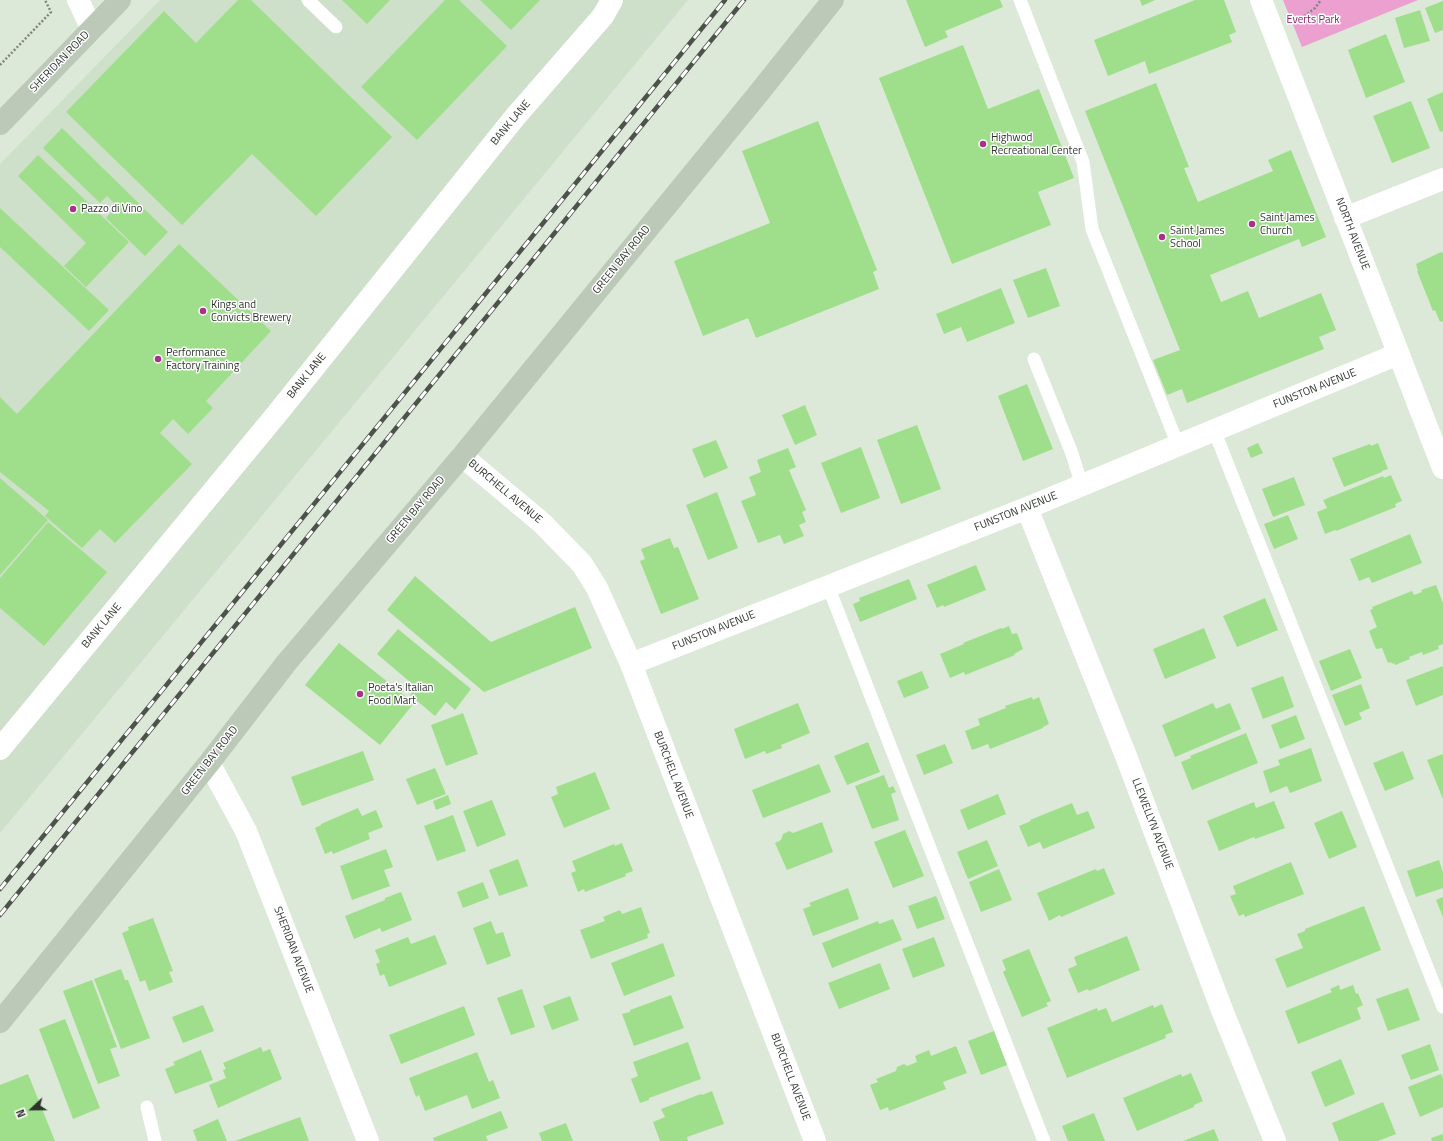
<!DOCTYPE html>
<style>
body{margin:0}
#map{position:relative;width:1443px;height:1141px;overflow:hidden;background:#dce8d8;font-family:"Titillium Web",sans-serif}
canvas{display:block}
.north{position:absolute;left:12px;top:1089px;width:40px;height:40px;-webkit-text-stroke:3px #fff;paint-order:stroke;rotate:248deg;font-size:11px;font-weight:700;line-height:16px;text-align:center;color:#2e332d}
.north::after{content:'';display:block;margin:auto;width:14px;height:18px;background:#2e332d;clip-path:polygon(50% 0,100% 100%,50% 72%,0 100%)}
</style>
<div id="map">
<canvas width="1443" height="1141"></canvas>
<div class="north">N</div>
</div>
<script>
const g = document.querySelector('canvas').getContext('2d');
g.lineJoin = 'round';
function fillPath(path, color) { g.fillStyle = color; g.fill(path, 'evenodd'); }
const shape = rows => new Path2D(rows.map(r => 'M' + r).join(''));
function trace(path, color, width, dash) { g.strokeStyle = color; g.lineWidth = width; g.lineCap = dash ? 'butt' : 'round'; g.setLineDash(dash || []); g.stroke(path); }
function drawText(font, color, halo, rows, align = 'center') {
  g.font = font + ' "Titillium Web",sans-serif'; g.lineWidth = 3; g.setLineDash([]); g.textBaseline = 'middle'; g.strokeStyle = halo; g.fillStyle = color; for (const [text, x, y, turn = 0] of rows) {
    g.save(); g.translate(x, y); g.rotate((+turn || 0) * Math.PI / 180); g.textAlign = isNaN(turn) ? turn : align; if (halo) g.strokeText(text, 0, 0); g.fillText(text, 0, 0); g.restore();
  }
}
fillPath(shape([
 [160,0,688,0,0,833,0,164]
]), '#cee0c9');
fillPath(shape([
 [1283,0,1418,0,1302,47]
]), '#eba0d0');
fillPath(shape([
 [238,0,251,0,392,137,316,216,252,154,182,225,66,112,164,11,196,43],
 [342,0,390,0,367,24],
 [445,0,459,0,507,46,417,140,361,87],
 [480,0,540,0,511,30],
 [906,0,1000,0,1003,7,945,31,948,37,925,47],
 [1140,0,1155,0,1142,6],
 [1195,0,1224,0,1236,32,1229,35,1232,42,1149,74,1145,61,1108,76,1094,40],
 [1443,1,1443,30,1435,33,1425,8],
 [1420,10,1430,41,1404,48,1395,18],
 [1386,34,1405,82,1366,98,1348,50],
 [963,45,988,109,1039,89,1074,178,1038,192,1051,225,952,264,879,78],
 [1156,83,1189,167,1184,168,1198,202,1273,171,1268,160,1291,150,1326,237,1302,247,1299,239,1210,275,1221,302,1248,291,1259,318,1321,293,1336,330,1319,337,1324,349,1187,403,1182,389,1167,395,1153,360,1180,350,1085,111],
 [1443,92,1443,131,1440,132,1427,99],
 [1411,101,1430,148,1392,163,1373,116],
 [818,121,877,270,873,272,879,289,756,338,748,318,703,336,674,261,770,223,742,151],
 [62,128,168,232,145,256,106,218,117,206,107,196,100,203,43,148],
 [38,155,129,242,86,287,64,266,86,243,18,176],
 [0,208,109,310,89,331,0,247],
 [179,244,271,331,206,401,213,408,188,434,173,419,160,433,192,464,115,543,100,529,82,548,45,516,49,511,0,472,0,397,17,414],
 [1441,252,1443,253,1443,321,1440,322,1435,310,1433,311,1417,271,1418,271,1416,264],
 [1046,268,1060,306,1028,318,1013,280],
 [1001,288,1015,323,967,342,961,327,944,334,936,314],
 [1027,384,1053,449,1023,461,998,396],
 [805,405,817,435,795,445,782,415],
 [917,425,941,489,901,504,877,440],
 [716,440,728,468,704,478,692,449],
 [1258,443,1263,453,1251,458,1247,448],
 [1378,443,1388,469,1382,471,1382,472,1344,487,1332,458,1370,444,1371,446],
 [861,447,880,498,841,513,821,463],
 [788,448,796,467,789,470,806,510,802,512,806,522,799,525,804,536,784,544,780,535,758,543,741,501,756,495,749,477,761,472,757,460],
 [1391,475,1402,501,1395,504,1396,507,1336,531,1335,530,1325,534,1317,512,1327,508,1323,500,1383,476,1384,478],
 [1294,477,1305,505,1273,517,1262,489],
 [0,478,48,520,0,575],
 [717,492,738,548,708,560,686,505],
 [1288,515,1298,539,1274,549,1264,524],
 [48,522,107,572,44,646,0,608,0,578],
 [1410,534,1422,563,1372,583,1369,577,1359,581,1350,559],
 [670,538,674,548,678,547,699,599,661,614,640,561,645,559,641,549],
 [976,565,986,590,944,607,943,605,937,608,927,585],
 [415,576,491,642,575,607,592,648,484,692,387,610],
 [909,579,917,599,860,622,853,604,860,601,859,598],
 [1436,585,1443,603,1443,644,1438,646,1439,649,1423,655,1422,652,1409,657,1410,659,1395,665,1394,663,1392,664,1391,662,1388,663,1382,648,1376,649,1369,631,1377,627,1370,610,1373,609,1372,607,1412,591,1414,595,1422,592,1421,590],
 [1265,598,1278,630,1237,647,1223,616],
 [1009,626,1012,634,1017,633,1023,649,1014,654,1015,655,965,675,964,672,950,678,940,654,964,644,963,643,1001,628,1002,629],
 [1204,628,1216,658,1165,679,1153,649],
 [398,629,471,689,455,710,446,702,435,716,410,695,416,687,377,654],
 [339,643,414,703,380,745,305,685],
 [1350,649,1362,678,1331,691,1319,661],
 [1443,666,1443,695,1416,706,1406,680],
 [922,671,929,688,904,698,897,681],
 [1283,676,1294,707,1263,719,1251,688],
 [1361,684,1370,708,1359,713,1362,719,1345,726,1332,695],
 [1032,697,1033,700,1039,697,1049,724,1043,727,1043,728,990,749,988,744,972,750,965,731,980,725,978,719,1006,708,1005,706],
 [798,703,810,733,781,745,782,748,766,754,765,751,745,759,734,729],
 [1213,703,1216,709,1230,703,1241,729,1175,757,1162,725],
 [463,713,478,754,446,766,431,725],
 [1296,715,1305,739,1280,749,1271,725],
 [1246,733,1258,763,1192,790,1181,762,1191,758,1190,756],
 [868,742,880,772,847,785,834,756],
 [945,744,953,763,924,775,916,755],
 [1311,748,1322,781,1290,793,1287,786,1270,793,1263,771,1280,765,1278,760],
 [363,751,374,780,302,806,291,777],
 [1403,751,1414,779,1385,791,1373,763],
 [1443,754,1443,799,1427,760],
 [819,764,831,792,763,818,752,790],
 [435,768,446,794,417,805,406,779],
 [595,772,610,809,564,828,551,797,558,794,556,787],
 [884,775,889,788,893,786,896,792,891,794,899,820,872,829,855,786],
 [998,794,1006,814,968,830,960,810],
 [448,795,451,804,436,810,433,801],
 [492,800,506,835,477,847,463,811],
 [1274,801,1285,828,1255,839,1254,837,1219,851,1207,821,1254,802,1256,808],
 [1072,803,1077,815,1088,811,1095,828,1043,849,1040,842,1028,847,1019,826,1031,821,1030,820],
 [358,808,362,816,376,810,383,827,368,833,370,839,333,854,332,851,325,854,315,828,321,825,321,824],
 [1342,811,1357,847,1329,859,1314,823],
 [453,815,466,851,437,861,424,826],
 [822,822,833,852,787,870,775,843,781,840,783,834,789,831,793,833],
 [905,830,924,876,893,888,874,842],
 [987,840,998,866,968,879,957,852],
 [622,843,633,871,625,874,626,876,585,892,584,889,578,892,571,873,576,871,572,861,614,844,615,846],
 [386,849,393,867,384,870,390,886,352,900,340,866],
 [518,859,528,886,499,896,489,870],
 [1439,860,1443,873,1443,888,1416,897,1407,871],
 [1291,862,1304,894,1245,917,1244,914,1239,916,1230,896,1236,894,1233,886],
 [1104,868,1115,894,1061,917,1060,915,1049,921,1037,893,1096,869,1097,871],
 [999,869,1012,900,981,912,969,882],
 [483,882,489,898,463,908,457,892],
 [848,888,859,919,813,936,803,909,811,906,809,903],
 [401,892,412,920,382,932,380,928,354,939,345,916,385,900,385,898],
 [936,896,945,919,917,929,908,906],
 [1443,897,1443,917,1436,900],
 [1364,906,1381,950,1287,988,1275,959,1303,948,1297,934,1305,931,1305,929],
 [641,907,650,933,647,934,648,938,591,959,580,930,605,921,603,917,620,910,622,914],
 [153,918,173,971,169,972,173,982,149,991,145,980,140,982,122,933,129,930,128,927],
 [893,919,902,940,832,968,822,943,878,921,879,924],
 [491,921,496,934,503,932,511,956,487,965,473,928],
 [435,935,447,964,389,987,384,974,380,976,376,964,380,962,375,950,408,937,411,944],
 [1127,936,1140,970,1089,991,1088,989,1078,993,1068,969,1077,965,1074,957],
 [934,937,945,966,913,978,902,949],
 [663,943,675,976,624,996,611,963],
 [1029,949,1051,1001,1046,1003,1048,1006,1022,1017,1003,972,1006,970,1002,960],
 [880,963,890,989,839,1009,828,983],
 [121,969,125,980,128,980,150,1038,121,1049,94,979],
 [92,980,117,1047,110,1049,120,1076,98,1084,63,991],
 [1339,985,1340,990,1353,985,1356,994,1358,993,1363,1005,1357,1008,1361,1019,1298,1044,1285,1011,1332,992,1330,989],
 [1408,988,1420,1020,1388,1031,1376,999],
 [522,989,535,1027,511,1035,497,998],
 [671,995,684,1028,634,1046,622,1014,630,1012,630,1010],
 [570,996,579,1020,552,1030,543,1006],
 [1162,1004,1173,1032,1165,1035,1166,1038,1067,1078,1047,1028,1097,1008,1098,1011,1106,1008,1112,1022,1153,1005,1154,1008],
 [203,1005,214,1031,183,1043,172,1017],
 [464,1006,475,1035,401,1064,389,1035],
 [65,1019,100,1108,73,1119,39,1029],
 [994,1031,1007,1065,981,1075,968,1041],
 [688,1042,701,1079,649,1098,649,1100,640,1103,631,1079,638,1076,633,1062],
 [1430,1044,1439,1070,1411,1080,1401,1055],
 [956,1046,967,1073,943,1082,946,1089,889,1111,888,1107,880,1110,870,1085,878,1082,876,1079,896,1071,897,1067,904,1064,907,1066,917,1062,915,1056,929,1050,931,1056],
 [261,1047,263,1052,270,1049,282,1079,218,1108,209,1085,226,1078,223,1070,226,1069,223,1063],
 [201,1050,213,1080,175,1094,165,1069,175,1065,173,1062],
 [477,1052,489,1082,493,1080,500,1098,472,1109,467,1095,425,1111,419,1095,416,1097,409,1078],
 [1341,1059,1355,1094,1325,1107,1311,1072],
 [1191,1073,1203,1101,1194,1105,1194,1107,1137,1131,1123,1098,1181,1074,1182,1077],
 [28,1074,55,1141,0,1141,0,1085],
 [1441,1074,1443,1078,1443,1107,1420,1117,1408,1087],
 [712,1091,724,1124,687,1137,688,1141,660,1141,653,1122,665,1117,661,1109,701,1094,702,1095],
 [1383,1102,1396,1134,1378,1141,1339,1141,1332,1123],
 [501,1111,508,1128,486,1136,488,1141,434,1141,433,1138],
 [1094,1113,1105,1141,1068,1141,1062,1126],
 [300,1117,309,1141,235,1141],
 [218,1119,227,1141,197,1141,193,1130],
 [566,1123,573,1141,542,1141,539,1133],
 [1214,1129,1219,1141,1183,1141],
 [1443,1134,1443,1141,1432,1141,1431,1138]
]), '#9fdf8b');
trace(shape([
 [1297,20,1306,15,1315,8,1321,0],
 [0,65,51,12,45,0]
]), '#7e867c', 2.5, [2, 2]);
trace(shape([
 [308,0,336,27],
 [1020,0,1083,162,1092,229,1178,445],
 [1034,359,1071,451,1082,485],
 [1214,430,1443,1007],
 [828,586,1044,1141],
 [147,1107,155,1141]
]), '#fff', 13);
trace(shape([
 [78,0,92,29],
 [1261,0,1443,468],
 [1345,218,1443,179],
 [462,456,542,523,582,564,597,588,631,664,815,1141],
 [1027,508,1126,756,1222,1010,1275,1141],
 [631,664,1027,508,1398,354],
 [0,749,276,415,515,117,603,16,612,0],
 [209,763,246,831,368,1141]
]), '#fff', 22);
trace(shape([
 [0,124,120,0],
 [0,1022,209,763,287,662,462,456,758,94,833,0]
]), '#bcc9b8', 22);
const rail = shape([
 [0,889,725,0],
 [0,915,744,0]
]);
trace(rail, '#4d534b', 4.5);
trace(rail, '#fff', 3, [9]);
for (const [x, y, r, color] of [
 [983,144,4,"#a93187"],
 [73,209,4,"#a93187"],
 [1252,224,4,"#a93187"],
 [1162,237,4,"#a93187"],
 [203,311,4,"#a93187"],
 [158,359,4,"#a93187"],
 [360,694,4,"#a93187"]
]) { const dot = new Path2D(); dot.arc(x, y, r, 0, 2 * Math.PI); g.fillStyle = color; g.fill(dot); trace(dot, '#fff', 1.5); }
drawText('11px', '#8a226d', '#fff', [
 ["Everts Park",1313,20]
]);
drawText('11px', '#2e332d', '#fff', [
 ["SHERIDAN ROAD",60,62,-46],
 ["BANK LANE",511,123,-50],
 ["NORTH AVENUE",1352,234,69],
 ["GREEN BAY ROAD",622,260,-51],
 ["BANK LANE",307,376,-51],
 ["FUNSTON AVENUE",1315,389,-22],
 ["BURCHELL AVENUE",505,492,40],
 ["GREEN BAY ROAD",416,510,-50],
 ["FUNSTON AVENUE",1016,512,-22],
 ["BANK LANE",102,626,-50],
 ["FUNSTON AVENUE",714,631,-22],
 ["GREEN BAY ROAD",210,761,-52],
 ["BURCHELL AVENUE",673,775,69],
 ["LLEWELLYN AVENUE",1152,824,69],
 ["SHERIDAN AVENUE",293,950,69],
 ["BURCHELL AVENUE",790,1077,69]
]);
drawText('11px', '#2e332d', '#fff', [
 ["Highwod",991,138],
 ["Recreational Center",991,151],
 ["Pazzo di Vino",81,209],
 ["Saint James",1260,218],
 ["Church",1260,231],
 ["Saint James",1170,231],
 ["School",1170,244],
 ["Kings and",211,305],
 ["Convicts Brewery",211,318],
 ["Performance",166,353],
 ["Factory Training",166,366],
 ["Poeta's Italian",368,688],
 ["Food Mart",368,701]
], 'left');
</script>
